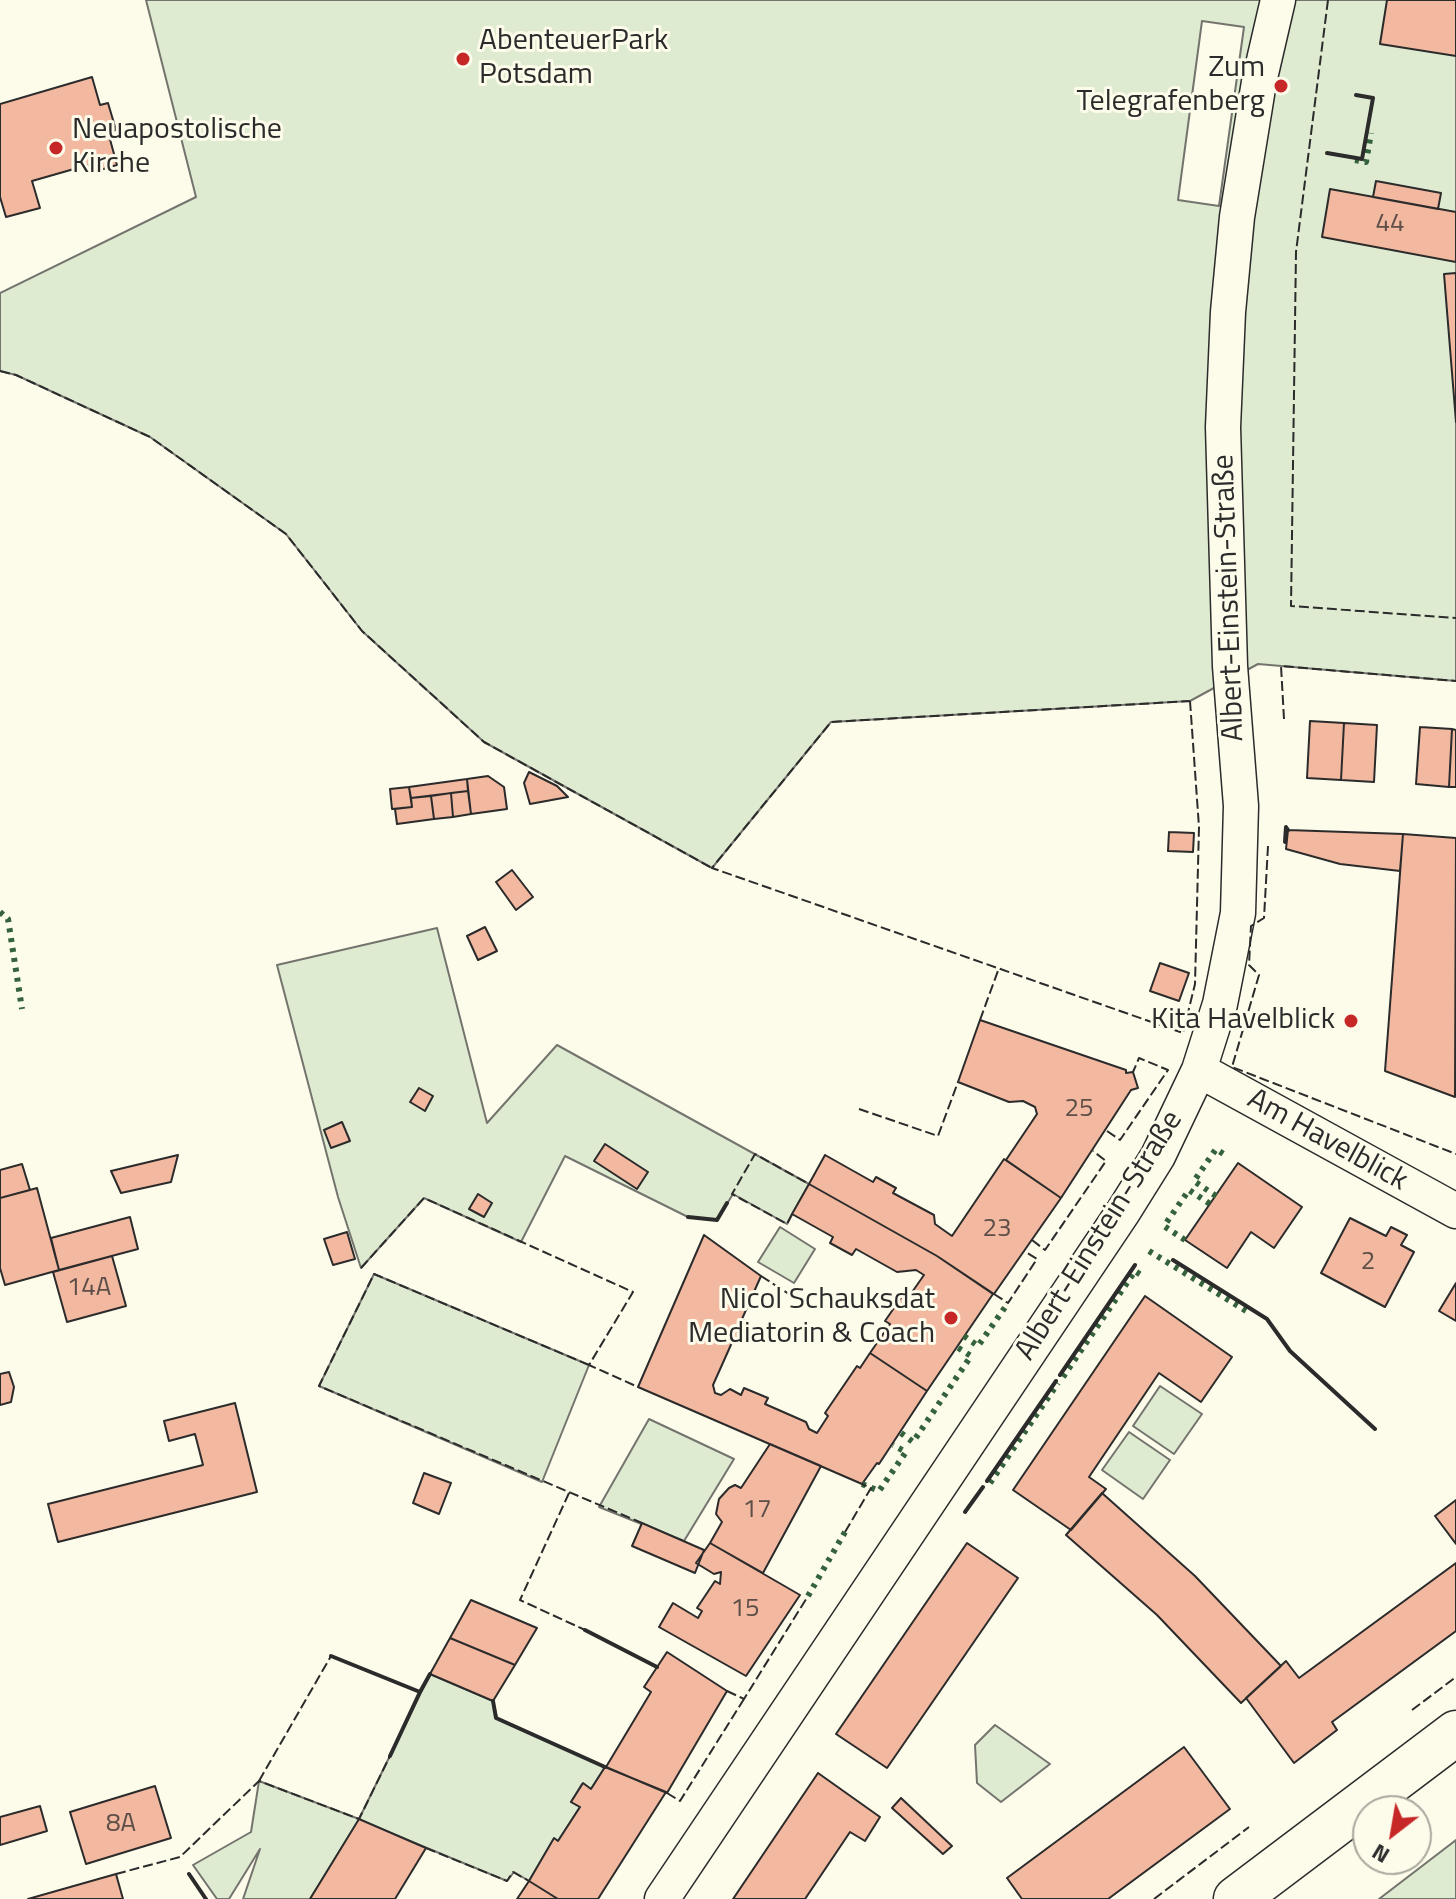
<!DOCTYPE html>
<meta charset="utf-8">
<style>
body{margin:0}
#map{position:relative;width:1456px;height:1899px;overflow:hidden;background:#fdfbea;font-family:"Titillium Web",sans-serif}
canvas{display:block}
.north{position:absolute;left:1352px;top:1795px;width:80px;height:80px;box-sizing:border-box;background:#fdfbea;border:2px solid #a9a89e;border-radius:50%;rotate:211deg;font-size:22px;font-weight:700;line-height:32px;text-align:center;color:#2b2b2b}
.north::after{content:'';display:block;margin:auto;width:28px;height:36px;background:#c62828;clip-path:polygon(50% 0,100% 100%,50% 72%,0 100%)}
</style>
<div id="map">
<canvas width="1456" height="1899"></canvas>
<div class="north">N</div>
</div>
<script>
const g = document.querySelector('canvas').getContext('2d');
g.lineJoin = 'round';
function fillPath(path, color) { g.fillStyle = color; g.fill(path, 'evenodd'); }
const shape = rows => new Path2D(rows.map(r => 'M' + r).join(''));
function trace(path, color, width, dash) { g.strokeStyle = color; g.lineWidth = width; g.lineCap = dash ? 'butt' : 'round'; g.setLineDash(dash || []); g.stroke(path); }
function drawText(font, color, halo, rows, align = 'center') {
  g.font = font + ' "Titillium Web",sans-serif'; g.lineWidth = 6; g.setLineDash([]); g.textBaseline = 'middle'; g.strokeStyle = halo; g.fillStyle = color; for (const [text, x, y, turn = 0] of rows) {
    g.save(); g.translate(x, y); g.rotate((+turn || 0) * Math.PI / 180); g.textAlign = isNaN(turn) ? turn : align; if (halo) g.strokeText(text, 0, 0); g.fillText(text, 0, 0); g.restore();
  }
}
const green = shape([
 [146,0,1456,0,1456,681,1258,664,1190,701,831,722,712,868,484,742,362,631,286,534,150,437,16,375,0,371,0,293,196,197,146,0],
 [1202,21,1244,27,1219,206,1178,200,1202,21],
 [437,928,487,1123,557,1045,809,1184,787,1224,733,1194,717,1220,688,1217,565,1156,521,1242,424,1198,361,1268,338,1197,277,965,437,928],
 [780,1227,815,1249,794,1283,758,1262,780,1227],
 [374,1274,589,1365,542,1482,319,1386,374,1274],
 [1160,1386,1202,1414,1174,1454,1133,1426,1160,1386],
 [649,1419,734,1459,684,1541,599,1507,649,1419],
 [1129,1432,1170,1460,1143,1499,1102,1470,1129,1432],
 [430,1674,493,1701,497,1718,605,1767,591,1789,582,1784,571,1802,580,1807,558,1841,554,1839,529,1881,514,1872,507,1881,359,1820,310,1899,243,1899,260,1849,229,1899,217,1899,193,1865,251,1832,259,1781,359,1819,430,1674],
 [995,1725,1050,1764,1001,1802,977,1783,975,1745,995,1725],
 [1456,1840,1456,1899,1379,1899,1456,1840]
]);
fillPath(green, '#deebd1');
trace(green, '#74746e', 2);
const building = shape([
 [1387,0,1456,0,1456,56,1380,44,1387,0],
 [92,77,100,105,108,103,116,130,108,132,117,165,90,173,88,165,32,181,40,208,6,217,0,197,0,104,92,77],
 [1376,181,1441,193,1438,209,1373,197,1376,181],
 [1330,189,1456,212,1456,262,1322,237,1330,189],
 [1456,273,1456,422,1444,274,1456,273],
 [1310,721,1344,723,1341,780,1307,778,1310,721],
 [1344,723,1377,725,1374,782,1341,780,1344,723],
 [1420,727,1452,729,1449,787,1416,784,1420,727],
 [1452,729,1456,730,1456,787,1449,787,1452,729],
 [529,772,557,786,568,797,530,804,524,783,529,772],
 [488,776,504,787,507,809,471,814,467,779,488,776],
 [467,779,468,791,411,798,409,787,467,779],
 [409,787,412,807,392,809,390,789,409,787],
 [468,791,471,814,453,817,451,793,468,791],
 [451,793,453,817,434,819,431,796,451,793],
 [431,796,434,819,397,824,395,809,412,807,411,798,431,796],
 [1288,830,1403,834,1400,871,1340,864,1286,849,1288,830],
 [1169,832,1194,833,1193,852,1168,851,1169,832],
 [1403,834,1456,838,1455,1097,1385,1071,1403,834],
 [512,870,533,897,516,910,496,882,512,870],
 [485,927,497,951,478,960,467,936,485,927],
 [1160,963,1189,973,1179,1001,1150,991,1160,963],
 [980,1020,1126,1070,1126,1073,1133,1072,1138,1088,1131,1090,1061,1198,1006,1160,1037,1114,1035,1107,1023,1101,1009,1102,958,1082,980,1020],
 [419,1088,433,1096,425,1111,410,1102,419,1088],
 [342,1122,350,1141,331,1148,324,1130,342,1122],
 [605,1144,648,1172,637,1189,594,1161,605,1144],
 [178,1155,171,1182,121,1193,111,1171,178,1155],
 [825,1155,873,1182,876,1177,896,1188,893,1193,934,1215,935,1224,952,1236,1004,1159,1061,1198,994,1294,937,1256,809,1184,825,1155],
 [1238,1163,1302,1207,1274,1248,1251,1232,1227,1268,1185,1240,1238,1163],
 [22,1164,30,1190,0,1198,0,1170,22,1164],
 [809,1184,937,1256,993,1294,927,1391,870,1353,890,1324,885,1321,905,1292,910,1295,924,1275,916,1270,897,1272,856,1249,852,1255,830,1243,833,1237,792,1214,809,1184],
 [37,1188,59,1270,5,1285,0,1268,0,1198,37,1188],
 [478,1194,492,1203,484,1217,469,1209,478,1194],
 [130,1217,138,1249,59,1270,51,1238,130,1217],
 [1350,1218,1386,1236,1391,1227,1407,1235,1401,1245,1414,1252,1385,1307,1321,1273,1350,1218],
 [347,1232,355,1259,333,1265,324,1239,347,1232],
 [704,1235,761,1276,742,1319,748,1322,739,1341,734,1338,713,1385,715,1393,721,1395,730,1389,741,1395,744,1388,768,1398,765,1404,806,1422,809,1429,817,1433,828,1416,825,1413,857,1366,860,1368,870,1353,927,1391,879,1464,877,1463,862,1484,638,1387,704,1235],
 [112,1256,126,1306,67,1322,53,1272,112,1256],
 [1456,1283,1456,1321,1439,1311,1456,1283],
 [1145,1296,1232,1357,1201,1402,1159,1373,1089,1477,1106,1489,1071,1530,1013,1490,1145,1296],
 [9,1372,14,1387,11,1402,0,1405,0,1374,9,1372],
 [235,1403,257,1492,58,1542,48,1504,203,1465,195,1434,169,1441,164,1421,235,1403],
 [770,1444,821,1466,763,1573,710,1543,722,1522,716,1514,719,1499,729,1488,735,1485,741,1488,770,1444],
 [424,1473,451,1483,439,1514,413,1503,424,1473],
 [1102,1493,1195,1576,1281,1666,1241,1703,1157,1615,1066,1535,1102,1493],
 [1456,1500,1456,1544,1435,1516,1456,1500],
 [642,1523,704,1550,695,1573,632,1546,642,1523],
 [710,1543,800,1595,746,1676,659,1627,673,1603,698,1618,702,1611,697,1608,715,1581,720,1584,721,1572,714,1574,696,1563,710,1543],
 [967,1543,1018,1578,887,1768,836,1734,967,1543],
 [1456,1563,1456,1631,1332,1722,1337,1730,1294,1763,1246,1698,1286,1661,1299,1678,1456,1563],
 [471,1600,537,1628,515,1665,450,1638,471,1600],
 [450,1638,515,1665,493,1701,430,1674,450,1638],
 [667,1652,727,1691,667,1793,606,1767,651,1692,644,1687,667,1652],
 [1184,1747,1230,1809,1108,1899,1022,1899,1007,1878,1184,1747],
 [605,1767,666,1792,598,1899,558,1899,529,1881,554,1838,558,1841,580,1807,571,1802,583,1783,591,1789,605,1767],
 [818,1773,880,1817,865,1841,850,1832,805,1899,733,1899,818,1773],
 [155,1786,171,1838,86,1864,70,1812,155,1786],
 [901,1798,952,1846,943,1854,892,1808,901,1798],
 [40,1806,47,1831,0,1845,0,1817,40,1806],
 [359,1819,426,1848,395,1899,310,1899,359,1819],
 [116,1874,123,1899,28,1899,116,1874],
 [529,1881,558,1899,517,1899,529,1881]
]);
fillPath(building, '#f2b8a0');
trace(building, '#2b2b2b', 2);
const minor = shape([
 [1199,1070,1456,1211],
 [662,1899,1123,1212,1158,1156,1199,1070,1220,1004,1238,913,1241,806,1230,666,1223,427,1228,312,1237,217,1259,82,1278,0]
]);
const primary = shape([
 [1236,1899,1456,1733]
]);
trace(minor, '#2b2b2b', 37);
trace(primary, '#2b2b2b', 47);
trace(minor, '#fdfbea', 34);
trace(primary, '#fdfbea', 44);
trace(shape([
 [1355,160,1366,162,1371,133],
 [0,912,8,919,22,1009],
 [1216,1196,1194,1181,1216,1149,1228,1157],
 [1185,1240,1164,1226,1189,1190,1210,1204],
 [1149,1251,1251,1314],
 [964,1336,978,1346,1008,1303],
 [1063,1377,1135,1271,1144,1277],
 [901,1433,913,1442,971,1356,957,1347],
 [990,1483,1058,1383],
 [862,1484,879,1491,906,1452,893,1445],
 [808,1596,845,1532]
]), '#34623c', 6, [4, 6]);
trace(shape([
 [1328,0,1296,252,1291,606,1456,618],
 [0,371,16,375,150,437,286,534,362,631,484,742,712,868],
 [1190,701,1199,827,1195,984,1183,1033,712,868,831,722,1190,701],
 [1284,719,1281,666,1456,681],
 [1268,846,1264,918,1251,926,1249,965,1259,975,1232,1067,1456,1154],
 [980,1020,999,968],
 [859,1109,938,1136,958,1082],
 [1107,1131,1120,1140,1168,1070,1139,1058,1133,1072],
 [792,1214,787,1224,732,1194,755,1154,809,1184],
 [1032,1240,1045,1250,1106,1161,1093,1151],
 [361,1268,424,1198,633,1292,589,1365,638,1387],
 [761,1276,792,1296],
 [994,1294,1008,1303,1037,1259,1024,1251],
 [589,1365,374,1274,319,1386,642,1523],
 [569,1493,520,1600,585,1630],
 [845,1532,871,1488,862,1484],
 [727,1691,744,1699,808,1596],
 [1412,1710,1456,1677],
 [259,1781,331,1656],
 [667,1793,680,1801,744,1699],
 [426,1848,507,1881,513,1872,529,1881],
 [116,1874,180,1857,259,1781,359,1819,390,1756],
 [1154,1899,1249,1827]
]), '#2b2b2b', 2, [10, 4]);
trace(shape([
 [1327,153,1362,159,1373,98,1356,95],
 [1285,842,1286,827,1288,830],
 [688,1217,717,1220,727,1203],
 [1173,1260,1267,1319,1290,1351,1375,1429],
 [1060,1375,1135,1265],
 [987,1481,1056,1381],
 [965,1512,983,1487],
 [585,1630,657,1667],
 [331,1656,420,1692,430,1674],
 [493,1701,496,1718,605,1767],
 [390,1756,420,1692],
 [189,1874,206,1899]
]), '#2b2b2b', 4);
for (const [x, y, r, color] of [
 [463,59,8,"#c62828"],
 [1281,86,8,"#c62828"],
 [56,148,8,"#c62828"],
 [1351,1021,8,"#c62828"],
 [951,1318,8,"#c62828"]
]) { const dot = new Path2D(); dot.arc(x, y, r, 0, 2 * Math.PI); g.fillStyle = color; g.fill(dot); trace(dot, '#fdfbea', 3); }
drawText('26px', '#5d4e48', null, [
 ["44",1390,225],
 ["25",1079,1110],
 ["23",997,1230],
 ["2",1368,1263],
 ["14A",89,1289],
 ["17",757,1511],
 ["15",745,1610],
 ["8A",121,1825]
]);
drawText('30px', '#2b2b2b', '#fdfbea', [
 ["AbenteuerPark",479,42,"left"],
 ["Potsdam",479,76,"left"],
 ["Zum",1265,69],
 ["Telegrafenberg",1265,103],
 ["Neuapostolische",72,131,"left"],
 ["Kirche",72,165,"left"],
 ["Kita Havelblick",1335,1021],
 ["Nicol Schauksdat",935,1301],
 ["Mediatorin & Coach",935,1335]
], 'right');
drawText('30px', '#2b2b2b', '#fdfbea', [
 ["Albert-Einstein-Straße",1230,598,-92],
 ["Am Havelblick",1327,1141,29],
 ["Albert-Einstein-Straße",1100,1236,-58]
]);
</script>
